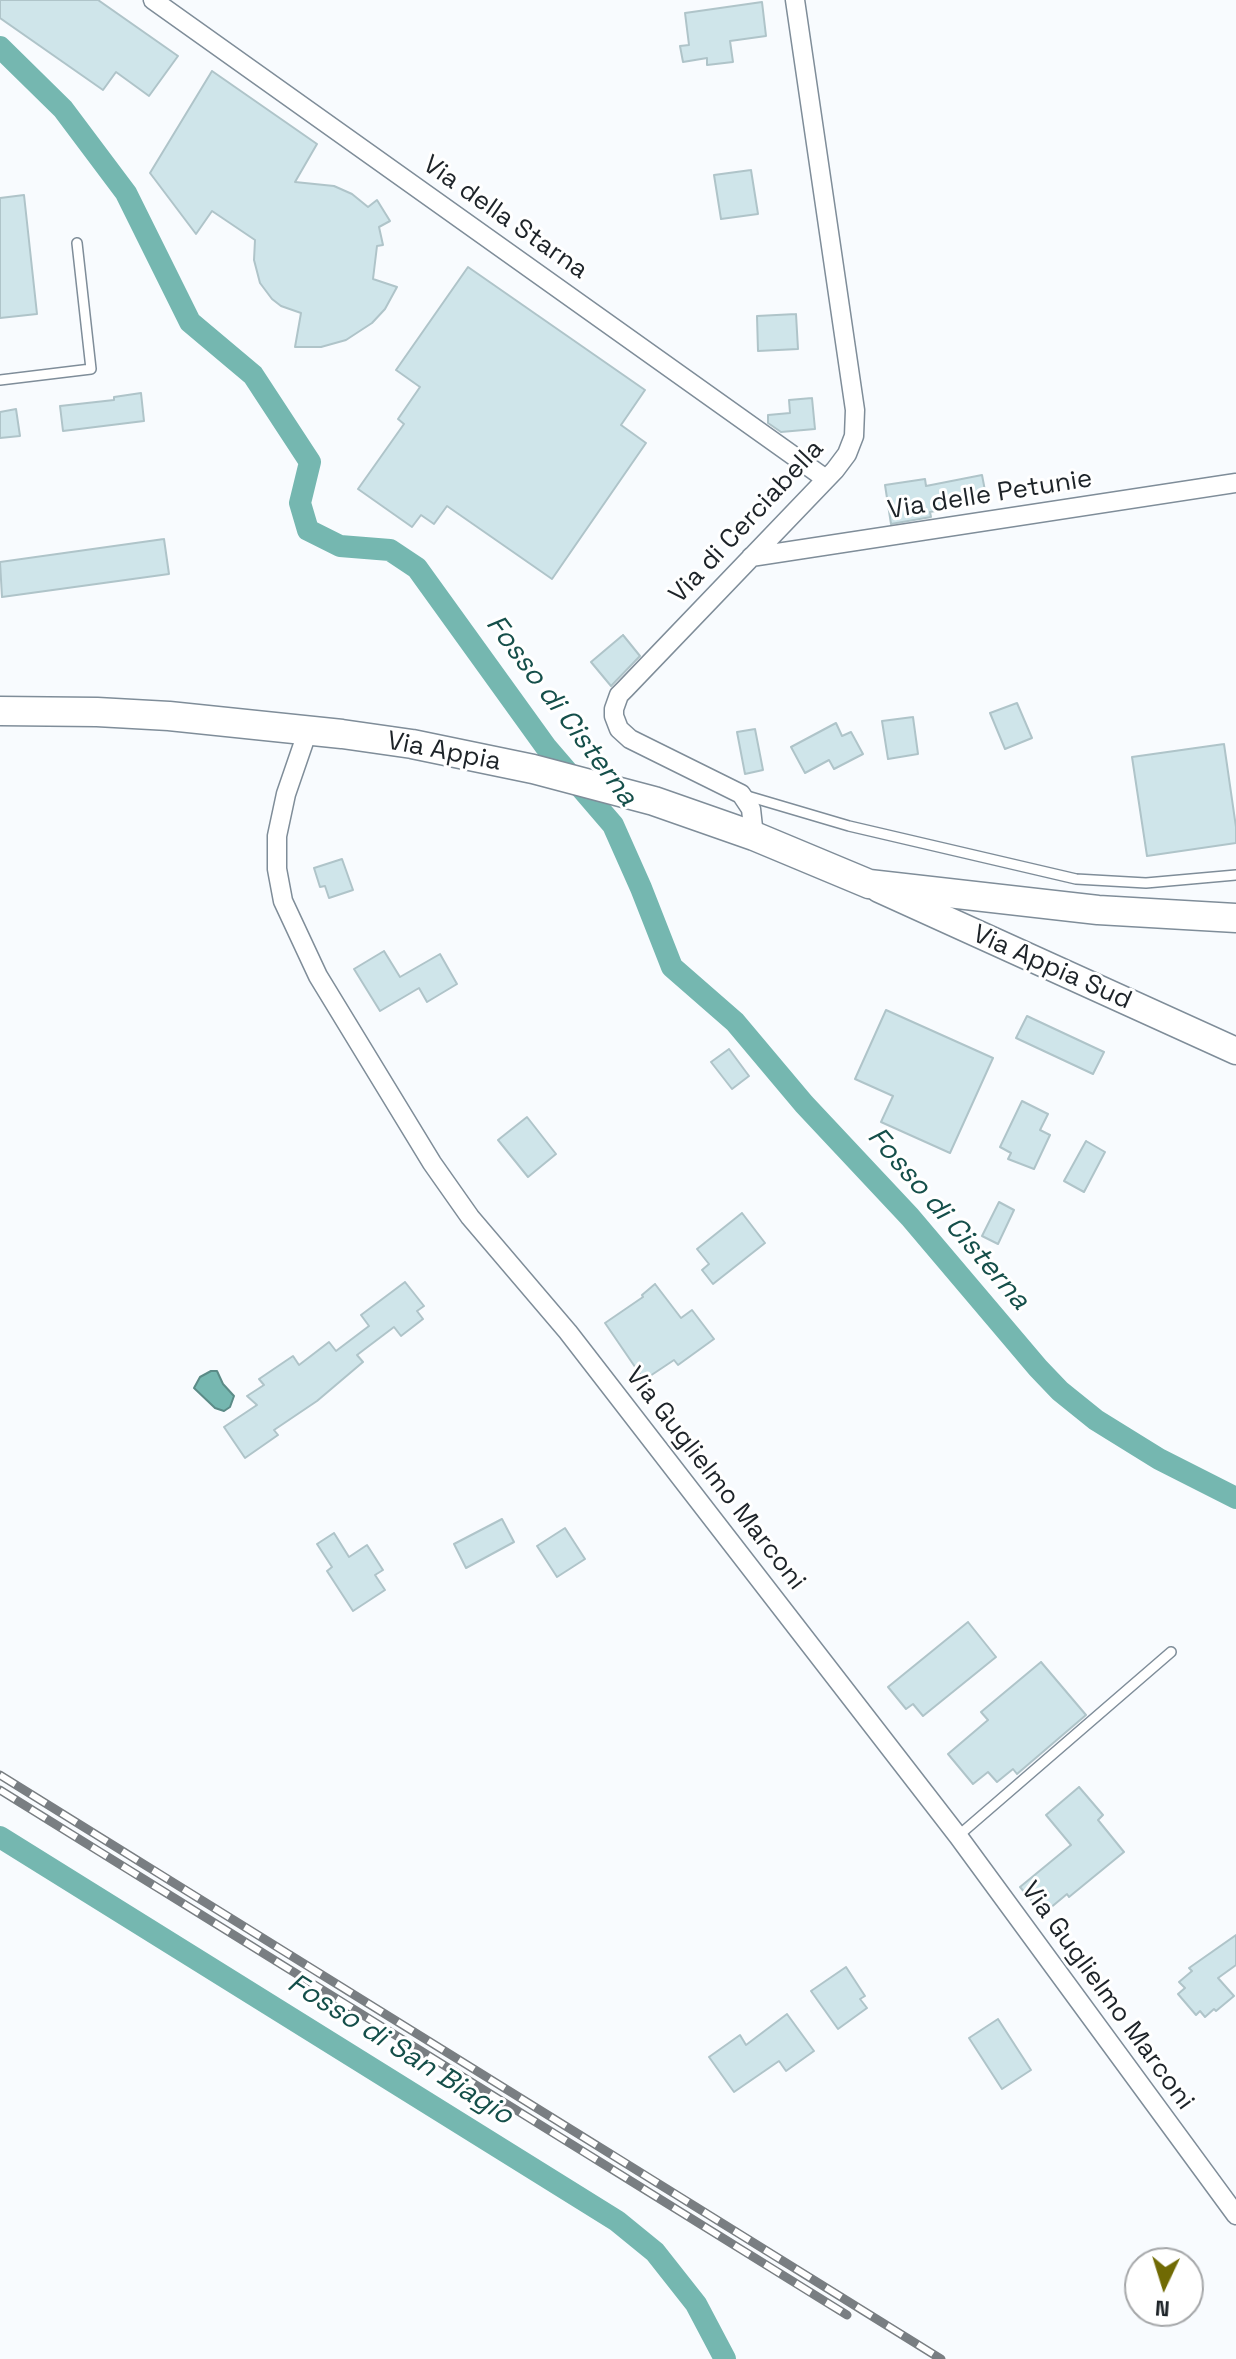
<!DOCTYPE html>
<style>
body{margin:0}
#map{position:relative;width:1236px;height:2359px;overflow:hidden;background:#f8fbfe;font-family:"Space Grotesk",sans-serif}
canvas{display:block}
.north{position:absolute;left:1124px;top:2247px;width:80px;height:80px;box-sizing:border-box;background:#fff;border:2px solid #a5a7a9;border-radius:50%;rotate:184deg;font-size:22px;font-weight:700;line-height:32px;text-align:center;color:#1d2328}
.north::after{content:'';display:block;margin:auto;width:28px;height:36px;background:#706a04;clip-path:polygon(50% 0,100% 100%,50% 72%,0 100%)}
</style>
<div id="map">
<canvas width="1236" height="2359"></canvas>
<div class="north">N</div>
</div>
<script>
const g = document.querySelector('canvas').getContext('2d');
g.lineJoin = 'round';
function fillPath(path, color) { g.fillStyle = color; g.fill(path, 'evenodd'); }
const shape = rows => new Path2D(rows.map(r => 'M' + r).join(''));
function trace(path, color, width, dash) { g.strokeStyle = color; g.lineWidth = width; g.lineCap = dash ? 'butt' : 'round'; g.setLineDash(dash || []); g.stroke(path); }
function drawText(font, color, halo, rows, align = 'center') {
  g.font = font + ' "Space Grotesk",sans-serif'; g.lineWidth = 6; g.setLineDash([]); g.textBaseline = 'middle'; g.strokeStyle = halo; g.fillStyle = color; for (const [text, x, y, turn = 0] of rows) {
    g.save(); g.translate(x, y); g.rotate((+turn || 0) * Math.PI / 180); g.textAlign = isNaN(turn) ? turn : align; if (halo) g.strokeText(text, 0, 0); g.fillText(text, 0, 0); g.restore();
  }
}
const water = shape([
 [211,1371,217,1371,223,1384,234,1396,230,1407,224,1411,215,1408,194,1388,200,1377,211,1371]
]);
fillPath(water, '#75b7b0');
trace(water, '#5b8b87', 2);
trace(shape([
 [0,47,63,109,126,193,190,322,253,375,310,462,300,503,308,530,340,546,390,550,417,568,546,747,613,825,641,888,672,967,735,1022,804,1104,910,1217,1038,1368,1060,1391,1096,1420,1159,1459,1236,1498],
 [0,1837,617,2221,655,2252,696,2304,725,2359]
]), '#75b7b0', 22);
const building = shape([
 [0,0,98,0,178,56,149,96,116,72,103,90,0,18,0,0],
 [762,2,766,36,730,41,733,62,707,65,707,58,683,62,680,46,689,45,685,13,762,2],
 [212,71,317,144,295,182,334,186,352,194,368,207,377,200,390,221,379,227,383,245,377,246,373,279,397,287,385,309,372,323,346,340,321,347,295,347,301,313,281,306,272,299,260,283,254,260,255,240,212,211,196,234,150,173,212,71],
 [751,170,758,214,721,219,714,175,751,170],
 [24,195,37,314,0,318,0,198,24,195],
 [468,267,645,390,621,425,646,443,552,579,447,506,434,524,421,515,412,527,358,489,404,424,398,419,420,387,396,370,468,267],
 [796,314,798,349,758,351,757,316,796,314],
 [141,393,144,421,63,431,60,406,114,400,114,397,141,393],
 [812,398,815,429,781,432,768,423,768,415,790,413,789,400,812,398],
 [16,409,20,436,0,438,0,412,16,409],
 [982,475,987,501,930,512,931,517,891,524,885,485,925,479,926,486,982,475],
 [164,539,169,574,2,597,0,562,164,539],
 [623,635,640,656,611,686,591,662,623,635],
 [1017,703,1032,738,1005,749,990,713,1017,703],
 [913,717,918,754,888,759,882,721,913,717],
 [836,723,842,736,851,732,863,754,834,769,829,760,805,773,791,747,836,723],
 [755,729,763,770,745,774,737,732,755,729],
 [1224,744,1236,827,1236,843,1147,856,1132,757,1224,744],
 [342,859,353,890,329,898,325,886,320,887,314,868,342,859],
 [384,951,400,977,440,954,457,984,427,1002,419,988,380,1011,354,969,384,951],
 [886,1010,993,1058,950,1153,881,1122,893,1096,855,1079,886,1010],
 [1027,1016,1104,1052,1093,1074,1016,1038,1027,1016],
 [729,1049,749,1076,732,1089,711,1062,729,1049],
 [1022,1101,1048,1114,1040,1130,1050,1135,1034,1169,1008,1159,1011,1153,1000,1147,1022,1101],
 [527,1117,556,1154,528,1177,498,1140,527,1117],
 [1086,1141,1105,1152,1084,1192,1064,1181,1086,1141],
 [999,1202,1014,1210,998,1244,982,1236,999,1202],
 [742,1213,765,1243,713,1284,702,1270,709,1264,697,1249,742,1213],
 [405,1282,424,1306,417,1311,423,1319,401,1336,394,1327,357,1355,363,1362,317,1401,274,1430,278,1435,245,1458,224,1427,257,1405,247,1396,264,1385,259,1379,293,1356,299,1365,329,1342,336,1351,369,1326,361,1315,405,1282],
 [655,1284,681,1318,692,1310,714,1339,678,1365,674,1360,644,1380,605,1323,643,1297,642,1295,655,1284],
 [502,1519,514,1542,466,1568,454,1544,502,1519],
 [565,1528,585,1559,557,1577,537,1546,565,1528],
 [334,1533,349,1557,367,1545,383,1570,375,1575,385,1590,353,1611,327,1571,332,1567,317,1544,334,1533],
 [968,1622,996,1657,923,1716,913,1704,906,1709,888,1687,968,1622],
 [1041,1662,1086,1715,1017,1774,1013,1769,997,1782,988,1772,973,1784,948,1754,988,1720,981,1712,1041,1662],
 [1079,1787,1103,1815,1098,1820,1124,1852,1069,1897,1067,1894,1043,1914,1020,1887,1071,1845,1046,1815,1079,1787],
 [1236,1935,1236,1965,1218,1978,1234,1996,1216,2011,1214,2009,1205,2017,1200,2011,1196,2015,1178,1994,1185,1988,1179,1982,1192,1971,1189,1968,1236,1935],
 [846,1967,865,1996,860,1999,867,2008,838,2029,811,1991,846,1967],
 [787,2014,814,2051,786,2071,779,2061,734,2092,709,2057,740,2035,746,2045,787,2014],
 [998,2019,1031,2070,1002,2089,969,2038,998,2019]
]);
fillPath(building, '#cfe5ea');
trace(building, '#afc4c9', 2);
const service = shape([
 [0,380,91,369,77,243],
 [744,795,849,826,1076,879,1146,883,1236,875],
 [958,1836,1171,1652]
]);
const minor = shape([
 [153,0,826,479],
 [751,557,1236,483],
 [308,730,286,794,277,836,277,869,283,901,318,976,432,1163,470,1217,568,1332,958,1836,1236,2215],
 [754,836,751,809,741,794,630,739,619,729,614,716,614,709,619,695,625,689,835,470,847,454,854,436,855,410,795,0]
]);
const secondary = shape([
 [879,889,1236,1051]
]);
const primary = shape([
 [0,711,97,712,169,716,342,734,412,744,533,769,654,801,754,836,869,884,1098,910,1236,918]
]);
trace(service, '#7f8d99', 12);
trace(minor, '#7f8d99', 21);
trace(secondary, '#7f8d99', 29);
trace(primary, '#7f8d99', 31);
trace(service, '#fff', 9);
trace(minor, '#fff', 18);
trace(secondary, '#fff', 26);
trace(primary, '#fff', 28);
const rail = shape([
 [0,1775,941,2359],
 [0,1790,847,2315]
]);
trace(rail, '#797e82', 9);
trace(rail, '#fff', 6, [18]);
drawText('26px', '#1d2328', '#fff', [
 ["Via della Starna",505,218,35],
 ["Via delle Petunie",990,495,-9],
 ["Via di Cerciabella",747,522,-47],
 ["Via Appia",444,752,11],
 ["Via Appia Sud",1052,968,24],
 ["Via Guglielmo Marconi",715,1479,52],
 ["Via Guglielmo Marconi",1107,1996,54]
]);
drawText('italic 28px', '#154f4a', '#fff', [
 ["Fosso di Cisterna",561,711,53],
 ["Fosso di Cisterna",948,1219,49],
 ["Fosso di San Biagio",400,2050,32]
]);
</script>
